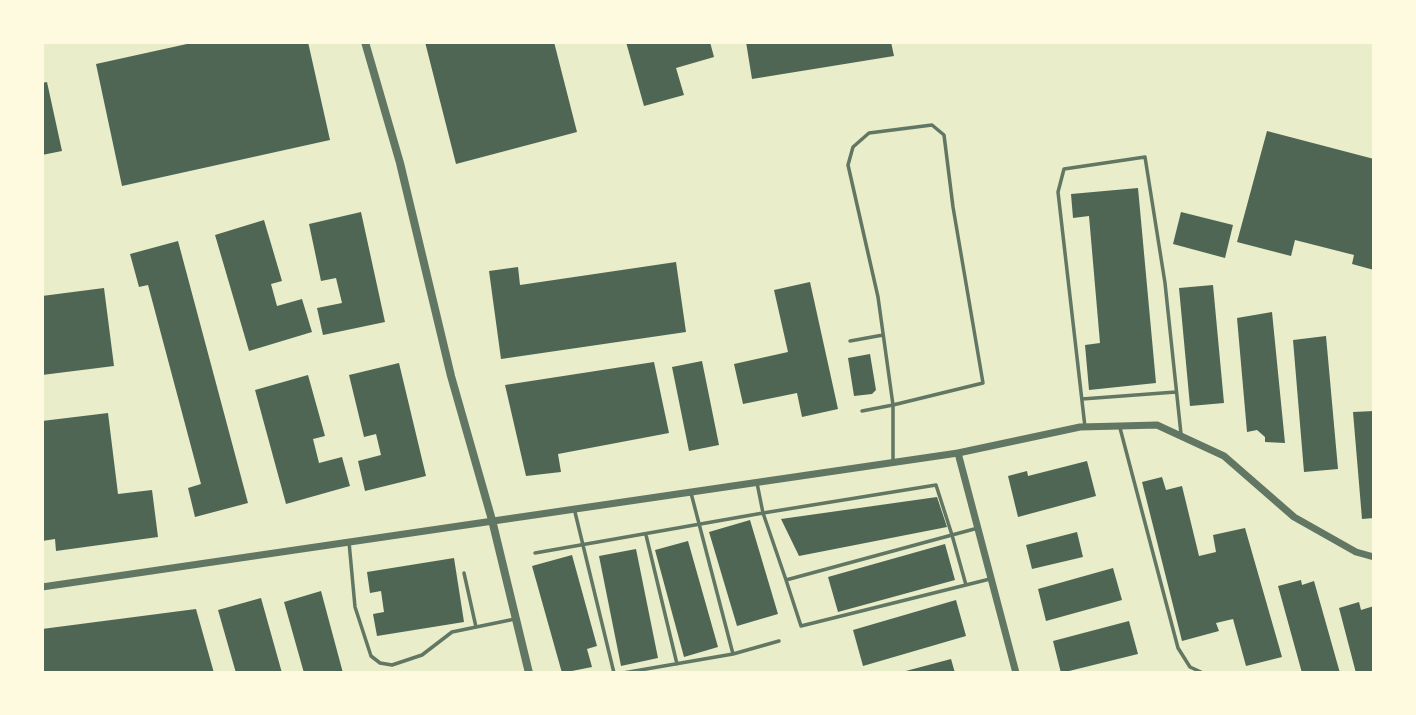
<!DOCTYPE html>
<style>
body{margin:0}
#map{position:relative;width:1416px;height:715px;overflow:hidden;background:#e9edc9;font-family:"Alegreya Sans",sans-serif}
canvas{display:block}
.frame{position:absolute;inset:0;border:44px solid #fefae0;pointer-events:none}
</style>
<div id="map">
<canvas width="1416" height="715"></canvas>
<div class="frame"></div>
</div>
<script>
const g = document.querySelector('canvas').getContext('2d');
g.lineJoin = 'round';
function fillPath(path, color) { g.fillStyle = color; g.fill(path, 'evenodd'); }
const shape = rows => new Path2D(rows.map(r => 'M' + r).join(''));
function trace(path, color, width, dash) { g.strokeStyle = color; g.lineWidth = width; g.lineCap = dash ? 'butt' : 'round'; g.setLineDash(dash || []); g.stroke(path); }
fillPath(shape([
 [196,42,308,42,330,140,122,186,96,64],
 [425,42,554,42,577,132,456,164],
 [626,42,710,42,714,57,676,68,684,95,644,106],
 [746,42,891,42,894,56,752,79],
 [47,82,62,151,42,155,42,83],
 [1267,131,1374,159,1374,270,1352,264,1354,255,1295,240,1291,256,1237,242],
 [1138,188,1156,383,1089,390,1085,345,1100,343,1089,216,1073,218,1071,194],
 [361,212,385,322,323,335,317,308,342,303,336,278,321,281,309,224],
 [1181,212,1233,225,1225,258,1173,244],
 [264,220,282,281,271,284,277,306,302,299,312,332,249,351,215,235],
 [178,241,248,503,195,517,188,488,201,484,148,285,139,287,130,254],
 [676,262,686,332,501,359,489,271,518,267,520,285],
 [810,282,838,409,802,417,797,393,743,404,734,364,788,352,774,290],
 [1213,285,1224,403,1190,406,1179,288],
 [104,288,114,366,42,375,42,296],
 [1272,312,1285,443,1265,442,1265,437,1257,430,1247,432,1237,318],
 [1326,336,1338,469,1304,472,1293,340],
 [870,354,876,390,872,394,854,396,848,358],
 [702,361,719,445,689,451,672,367],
 [654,362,669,433,558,454,561,472,526,476,505,385],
 [399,363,426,476,365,491,358,461,381,455,376,434,364,437,349,375],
 [308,375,325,436,313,439,319,463,342,457,350,486,286,504,255,390],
 [1374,411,1374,518,1362,519,1353,412],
 [108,413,118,494,152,490,158,537,56,551,55,539,42,541,42,421],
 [1087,461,1096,496,1018,517,1008,476,1027,471,1028,476],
 [1162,477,1166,490,1182,486,1199,556,1216,552,1213,535,1245,528,1282,657,1246,666,1233,619,1216,623,1219,631,1182,641,1142,482],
 [937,497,947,527,799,556,781,519],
 [750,520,778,614,737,626,709,532],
 [1077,532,1083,557,1032,569,1026,545],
 [688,541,718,647,684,657,655,550],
 [945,544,955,580,838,612,828,577],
 [636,549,658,658,621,666,599,556],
 [572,555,597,646,587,649,592,667,562,673,532,566],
 [454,558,464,622,377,636,373,614,384,612,381,591,370,593,367,572],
 [1113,568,1122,600,1046,621,1038,589],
 [1301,580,1302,585,1314,581,1340,673,1302,673,1278,586],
 [321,591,343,673,304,673,284,602],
 [261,598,282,673,236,673,218,610],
 [956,600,966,636,863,666,853,630],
 [1359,602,1361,610,1374,606,1374,673,1356,673,1339,608],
 [196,609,214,673,42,673,42,629],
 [1129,621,1138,654,1061,673,1053,641],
 [951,659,955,673,902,673,902,672]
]), '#4f6655');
trace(shape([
 [850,341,883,335],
 [1082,399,1176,392],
 [862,411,893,405,983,383,953,207,944,135,932,125,869,133,853,147,848,165,878,297,893,405,893,462],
 [1085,427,1058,192,1064,169,1145,157,1165,283,1181,434],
 [1120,428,1178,648,1190,667,1203,673],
 [574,508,614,673],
 [646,535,677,664],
 [349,542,355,607,371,656,380,663,392,665,422,655,452,632,515,619],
 [535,553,763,513,757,483],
 [464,573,476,627],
 [786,580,801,626,990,579],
 [966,585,952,535,936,485,763,513,786,580,952,535,978,528],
 [733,654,779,641],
 [623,673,733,654,691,493]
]), '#617663', 3.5);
trace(shape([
 [958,453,1016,673],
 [42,587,958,453,1080,427,1120,426,1157,425,1224,456,1294,517,1356,552,1374,557]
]), '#617663', 7);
trace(shape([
 [365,42,400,163,451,376,492,520,529,673]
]), '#617663', 8);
</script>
